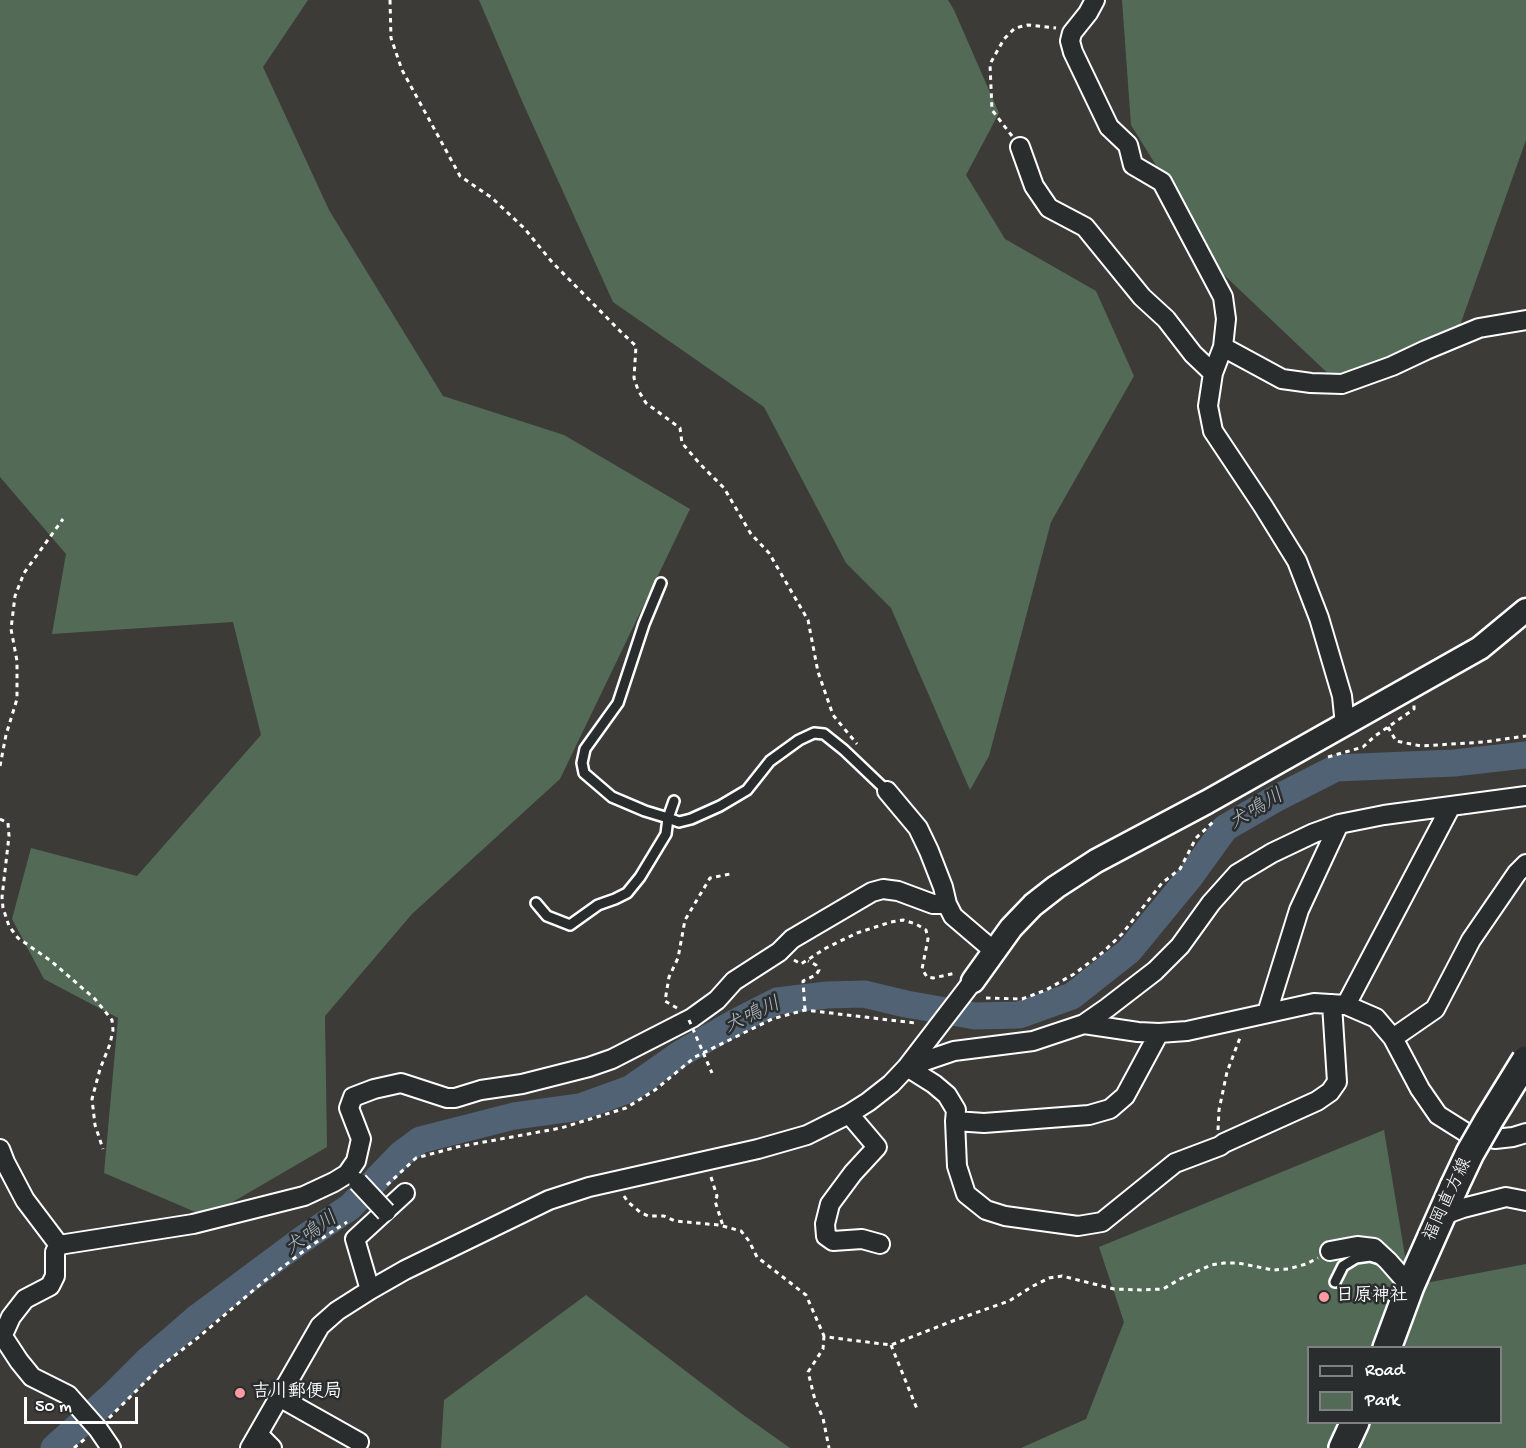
<!DOCTYPE html>
<meta charset="utf-8">
<style>
body{margin:0}
#map{position:relative;width:1526px;height:1448px;overflow:hidden;background:#3d3b38;font-family:"Gochi Hand",sans-serif}
canvas{display:block}
.legend{position:absolute;left:1307px;top:1346px;width:195px;height:78px;box-sizing:border-box;background:#2a2d2e;border:2px solid #7f8182;margin:0;padding:8px 10px;list-style:none;font-size:18px;color:#fff}
.legend li{display:flex;align-items:center;gap:12px;height:30px}
.legend b{width:30px;border:2px solid #7f8182}
.scale{position:absolute;left:24px;top:1397px;width:114px;height:27px;box-sizing:border-box;border:3px solid #fff;border-top:0;padding-left:8px;font-size:18px;line-height:21px;white-space:nowrap;color:#fff;-webkit-text-stroke:4px #2a2d2e;paint-order:stroke}
</style>
<div id="map">
<canvas width="1526" height="1448"></canvas>
<ul class="legend">
<li><b style="height:8px;background:#2a2d2e"></b>Road</li>
<li><b style="height:16px;background:#536a57"></b>Park</li>
</ul>
<div class="scale">50 m</div>
</div>
<script>
const g = document.querySelector('canvas').getContext('2d');
g.lineJoin = 'round';
function fillPath(path, color) { g.fillStyle = color; g.fill(path, 'evenodd'); }
const shape = rows => new Path2D(rows.map(r => 'M' + r).join(''));
function trace(path, color, width, dash) { g.strokeStyle = color; g.lineWidth = width; g.lineCap = dash ? 'butt' : 'round'; g.setLineDash(dash || []); g.stroke(path); }
function drawText(font, color, halo, rows, align = 'center') {
  g.font = font + ' "Gochi Hand","Klee One",sans-serif'; g.lineWidth = 5; g.setLineDash([]); g.textBaseline = 'middle'; g.strokeStyle = halo; g.fillStyle = color; for (const [text, x, y, turn = 0] of rows) {
    g.save(); g.translate(x, y); g.rotate((+turn || 0) * Math.PI / 180); g.textAlign = isNaN(turn) ? turn : align; if (halo) g.strokeText(text, 0, 0); g.fillText(text, 0, 0); g.restore();
  }
}
fillPath(shape([
 [0,0,308,0,263,67,329,210,443,396,564,435,690,509,560,779,412,914,325,1016,327,1147,207,1217,104,1173,118,1018,44,979,12,919,31,848,137,876,261,735,233,622,52,634,66,554,0,477],
 [479,0,948,0,954,10,999,113,966,175,1005,239,1096,291,1134,376,1051,522,989,756,970,790,891,608,846,563,764,407,613,302,522,101],
 [1122,0,1526,0,1526,140,1458,331,1337,382,1224,275,1131,125],
 [1384,1130,1410,1286,1526,1264,1526,1448,1021,1448,1086,1419,1124,1322,1099,1247],
 [1308,1348,1500,1348,1500,1422,1308,1422],
 [586,1295,742,1414,790,1448,441,1448,444,1400]
]), '#536a57');
trace(shape([
 [54,1448,114,1394,147,1361,198,1317,300,1241,350,1207,400,1155,420,1140,514,1116,580,1107,630,1089,680,1054,736,1022,777,1001,827,995,864,994,906,1004,975,1016,1019,1015,1072,996,1129,951,1189,878,1225,828,1275,799,1336,768,1454,763,1526,755]
]), '#506273', 27);
const service = shape([
 [674,801,668,818,679,822,691,819,720,806,747,790,770,761,799,740,814,733,824,734,844,750,887,791],
 [536,903,547,916,570,925,598,905,615,899,627,893,640,877,666,834,668,818,645,811,612,797,584,773,582,763,585,749,618,703,644,624,661,583],
 [1335,1282,1343,1266,1356,1258,1370,1256,1380,1259]
]);
const minor = shape([
 [1095,0,1088,13,1072,33,1070,41,1073,52,1109,127,1128,145,1133,165,1162,182,1223,297,1226,319,1223,347,1213,373,1208,406,1213,431,1263,506,1297,561,1319,618,1342,696,1345,725],
 [1020,147,1034,186,1049,208,1085,227,1142,297,1166,319,1193,354,1213,373],
 [1223,347,1282,379,1311,383,1342,384,1392,366,1426,350,1479,328,1526,320],
 [887,791,918,828,929,851,943,887,947,904,953,916,994,951],
 [1346,1005,1451,806],
 [1267,1013,1299,910,1339,824],
 [1084,1024,1138,1032,1159,1033,1187,1031,1314,1003,1346,1005,1376,1018,1393,1038,1420,1089,1438,1115,1465,1132,1495,1139,1513,1137,1526,1133],
 [1393,1038,1435,1009,1471,940,1517,873,1526,864],
 [907,1067,954,1051,1033,1041,1084,1024,1107,1008,1155,971,1180,946,1211,903,1237,874,1272,853,1314,833,1339,824,1384,815,1526,796],
 [907,1067,934,1084,947,1095,956,1110,955,1121,984,1123,1089,1115,1110,1109,1125,1096,1159,1033],
 [849,1114,877,1147,853,1173,830,1204,825,1224,826,1236,833,1241,862,1239,880,1244],
 [955,1121,957,1166,966,1194,986,1210,1005,1216,1078,1226,1102,1222,1175,1163,1220,1146,1224,1143,1317,1101,1330,1092,1337,1082,1332,1004],
 [0,1149,5,1162,25,1200,59,1245],
 [1441,1216,1463,1208,1506,1197,1526,1201],
 [59,1245,193,1224,304,1196,334,1182,347,1174,356,1161,361,1139,349,1108,353,1097,374,1089,401,1083,447,1098,455,1098,481,1090,522,1084,589,1067,612,1059,692,1018,717,1000,734,981,779,952,792,939,872,892,883,889,898,891,933,904,947,904],
 [1330,1251,1357,1246,1374,1248,1388,1261,1410,1286],
 [370,1290,355,1239,405,1193],
 [0,1332,19,1361,32,1377,68,1395,98,1429,111,1448],
 [2,1337,11,1317,25,1299,50,1286,55,1276,55,1252,59,1245],
 [279,1397,359,1442],
 [258,1434,272,1448],
 [250,1448,320,1326,337,1311,370,1290,405,1270,549,1200,589,1187,758,1149,807,1135,849,1114,868,1102,891,1084,907,1067,973,981]
]);
const tertiary = shape([
 [973,981,1011,928,1033,905,1056,887,1096,861,1207,802,1480,648,1526,610]
]);
const primary = shape([
 [1387,1348,1410,1286,1454,1187],
 [1343,1448,1355,1422]
]);
trace(service, '#fff', 14);
trace(minor, '#fff', 22);
trace(tertiary, '#fff', 27);
trace(primary, '#fff', 32);
trace(shape([
 [390,0,391,38,402,70,460,176,492,198,524,228,552,262,620,331,636,346,634,378,638,390,646,403,680,428,682,443,700,464,724,488,751,534,769,553,808,620,818,672,833,715,857,744],
 [1012,136,992,110,990,64,1004,39,1015,28,1028,25,1056,28],
 [1388,727,1396,741,1421,746,1484,742,1526,736],
 [1328,757,1363,747,1375,736,1414,709,1414,705],
 [0,766,6,735,17,699,17,661,11,629,15,596,24,573,63,519],
 [0,819,8,823,9,836,2,897,3,908,9,926,18,938,51,961,95,999,112,1020,113,1030,110,1044,100,1069,92,1099,95,1125,103,1149],
 [794,960,801,964,826,948,857,933,891,922,903,920,916,924,926,930,928,939,922,969,927,977,933,978,956,973],
 [986,998,1022,999,1046,990,1074,974,1102,953,1122,934,1162,883,1180,869,1196,838,1213,822],
 [677,1008,665,1001,669,977,678,958,685,920,710,878,730,874],
 [805,1010,803,981,816,975,819,970,816,965,808,961],
 [1218,1130,1219,1110,1227,1072,1241,1035],
 [711,1177,717,1196,715,1201,723,1226],
 [387,1185,416,1158,457,1147,561,1128,626,1108,655,1090,695,1057,772,1019,805,1010,915,1023],
 [624,1196,628,1202,640,1212,648,1216,664,1216,675,1221,719,1225,741,1231,749,1241,757,1257,806,1295,824,1336,834,1338,891,1345,950,1322,1009,1301,1033,1286,1049,1278,1062,1276,1114,1289,1141,1290,1163,1289,1180,1279,1211,1265,1224,1263,1238,1263,1273,1270,1288,1269,1306,1264,1318,1258],
 [824,1336,823,1349,808,1372,815,1400,823,1418,829,1448],
 [891,1345,917,1409],
 [109,1418,161,1366,200,1336,263,1282,309,1247,347,1222],
 [74,1448,86,1438]
]), '#fff', 3, [4.5, 4.5]);
trace(service, '#2a2d2e', 9);
trace(minor, '#2a2d2e', 18);
trace(tertiary, '#2a2d2e', 22);
trace(primary, '#2a2d2e', 27);
const minorBridge = shape([
 [358,1182,386,1212]
]);
const primaryBridge = shape([
 [1454,1187,1470,1153,1489,1120,1526,1060]
]);
trace(minorBridge, '#fff', 22, []);
trace(primaryBridge, '#fff', 32, []);
trace(shape([
 [689,1020,712,1073]
]), '#fff', 3, [4.5, 4.5]);
trace(minorBridge, '#2a2d2e', 18);
trace(primaryBridge, '#2a2d2e', 27);
for (const [x, y, r, color] of [
 [1324,1297,6,"#ff9aa2"],
 [240,1393,6,"#ff9aa2"]
]) { const dot = new Path2D(); dot.arc(x, y, r, 0, 2 * Math.PI); g.fillStyle = color; g.fill(dot); trace(dot, '#2a2d2e', 2); }
drawText('18px', '#fff', '#2a2d2e', [
 ["福岡直方線",1449,1200,-65]
]);
drawText('bold 18px', '#fff', '#2a2d2e', [
 ["日原神社",1336,1297],
 ["吉川郵便局",252,1393]
], 'left');
drawText('italic 20px', '#b0b8c0', '#2a2d2e', [
 ["犬鳴川",1257,811,-31],
 ["犬鳴川",753,1017,-25],
 ["犬鳴川",312,1235,-36]
]);
</script>
